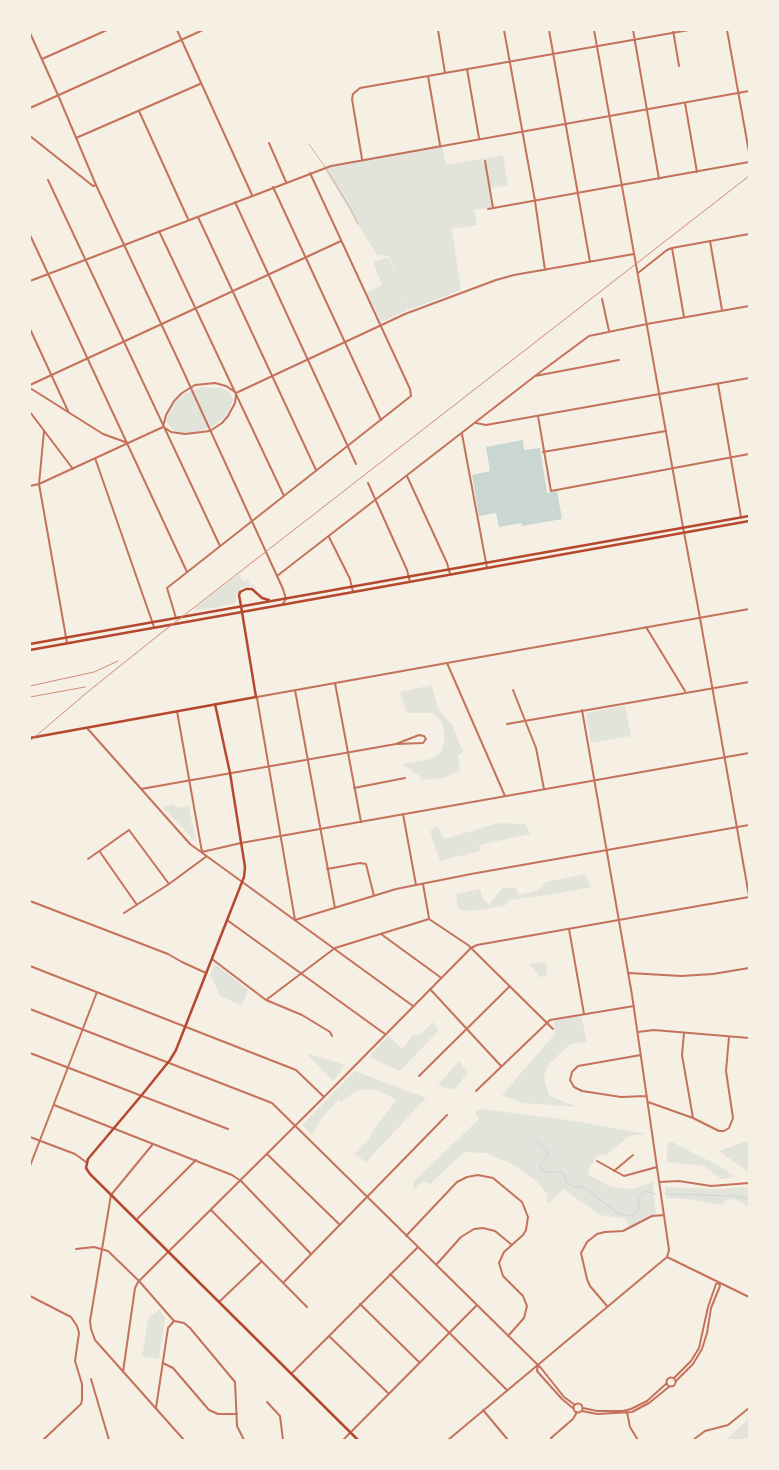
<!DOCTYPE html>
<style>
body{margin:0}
#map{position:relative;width:779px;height:1470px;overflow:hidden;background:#f6efe4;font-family:Mulish,sans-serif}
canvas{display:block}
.frame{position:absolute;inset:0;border:31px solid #f6efe4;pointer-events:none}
</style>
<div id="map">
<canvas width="779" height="1470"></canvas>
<div class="frame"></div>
</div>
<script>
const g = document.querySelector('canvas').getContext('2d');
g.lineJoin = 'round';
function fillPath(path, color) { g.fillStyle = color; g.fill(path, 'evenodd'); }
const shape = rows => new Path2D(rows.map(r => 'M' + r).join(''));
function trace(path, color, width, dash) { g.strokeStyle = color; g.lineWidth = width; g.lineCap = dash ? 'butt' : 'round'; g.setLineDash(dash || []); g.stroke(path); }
fillPath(shape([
 [442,144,446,165,503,155,508,185,490,188,493,207,474,210,477,225,452,229,461,290,408,310,404,298,407,310,381,322,367,292,382,285,373,262,388,257,396,276,389,256,377,255,323,167],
 [203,387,221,388,230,392,233,400,229,410,223,419,213,426,193,433,178,432,172,429,167,422,166,418,173,404,186,393],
 [239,574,243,582,248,579,250,585,253,584,256,589,251,586,242,587,236,595,236,603,213,608,196,610,195,608],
 [432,685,438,709,452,725,463,752,458,755,460,770,444,778,423,780,418,775,402,764,431,759,442,751,445,737,442,722,433,713,407,713,400,692],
 [625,706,631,736,591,743,586,713],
 [174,804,176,808,189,806,196,842,162,807],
 [499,823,526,824,530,834,479,845,480,851,440,861,430,831,437,826,444,839],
 [585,874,591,887,555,894,510,900,506,905,481,910,464,911,458,908,456,894,480,889,482,897,489,905,502,888,516,888,518,895,537,891,546,882],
 [546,962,547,976,540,977,529,964],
 [215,964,248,990,242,1006,220,996,210,974],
 [581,1015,587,1042,570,1044,547,1066,544,1077,549,1096,578,1107,523,1103,502,1095,555,1034,554,1021],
 [433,1022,439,1030,400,1071,369,1057,388,1035,402,1049,412,1036,421,1034],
 [306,1053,345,1065,333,1081],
 [459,1061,468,1072,454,1090,438,1085],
 [355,1071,426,1098,366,1162,354,1154,370,1138,372,1132,396,1100,388,1095,379,1091,368,1089,356,1091,341,1102,339,1099,321,1119,312,1135,302,1125],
 [482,1109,575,1121,646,1134,629,1136,608,1154,597,1156,588,1171,589,1175,611,1187,634,1189,654,1181,653,1188,656,1216,649,1217,629,1229,626,1219,600,1215,563,1189,548,1204,547,1194,535,1180,512,1164,486,1153,464,1152,430,1184,423,1181,413,1191,414,1181,479,1119,475,1112],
 [670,1141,721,1167,735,1177,721,1179,704,1166,667,1162,667,1146],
 [747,1141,749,1144,749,1173,719,1151],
 [665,1187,717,1189,749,1187,749,1207,739,1201,730,1199,726,1200,723,1205,688,1199,666,1198],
 [160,1309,165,1318,159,1359,142,1357,148,1319],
 [749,1419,749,1440,725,1440]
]), '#e2e4dc');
fillPath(shape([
 [523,440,524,450,540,448,547,493,557,491,562,519,522,526,522,523,499,527,496,513,479,516,472,475,490,471,486,447]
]), '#c9d6d2');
trace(shape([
 [536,1140,547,1150,548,1156,540,1165,544,1172,561,1172,564,1174,566,1182,575,1187,583,1187,619,1214,632,1216,640,1209,638,1199,643,1192,645,1191,656,1194],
 [665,1194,735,1196,749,1199]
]), '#c9d6d2', 1);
trace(shape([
 [309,144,325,167],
 [327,170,350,208,358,224]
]), '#c5725c', 0.5);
trace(shape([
 [177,30,252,195],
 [438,30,445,73],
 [504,30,535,201,545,270],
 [549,30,590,262],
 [594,30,683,527],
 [633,30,659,179],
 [673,30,679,66],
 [42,59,107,30],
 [467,69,479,138],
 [428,76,440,145],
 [685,103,697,172],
 [30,108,203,30],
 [139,111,188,219],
 [30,136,93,186,96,185],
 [76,138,200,84],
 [269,143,286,182],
 [362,159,352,99,353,94,360,88,689,30],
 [485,161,493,208],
 [48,180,220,546],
 [273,187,381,420],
 [235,202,356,464],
 [488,209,749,162],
 [198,217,316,470],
 [159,231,284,496],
 [30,235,187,572],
 [710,241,722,310],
 [672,248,684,317],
 [638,273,667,250,672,248,749,234],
 [30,281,331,166,749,91],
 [602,299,609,331],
 [30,329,68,411],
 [535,376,619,360],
 [718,384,741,517],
 [30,385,341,241],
 [30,388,103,434,128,443],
 [236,393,405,314,496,280,514,275,634,254],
 [30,412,73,469],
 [538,416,551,491,749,454],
 [476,423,486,425,749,378],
 [163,427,166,415,174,401,182,393,195,385,215,383,226,386,235,392],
 [165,428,171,432,185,434,210,431,222,423,228,416,235,403,236,395],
 [44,431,39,484,67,643],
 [462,434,487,568],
 [543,452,666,431],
 [95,458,154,627],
 [407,476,447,563,450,574],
 [368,483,407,570,410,582],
 [30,486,39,484,163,427],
 [329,537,350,579,353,592],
 [277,576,535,376,589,336,647,324,749,306],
 [176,618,167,588,411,396,410,389,310,173],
 [700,618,749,896],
 [646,627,685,691],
 [447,663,505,796],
 [335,683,361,822],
 [295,690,335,908],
 [513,690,536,748,544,789],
 [257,698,295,920,396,889,471,874,749,825],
 [582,710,632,995,669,1250,667,1257],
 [177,711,202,852,241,843],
 [507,724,749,682],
 [87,728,190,844,413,1006],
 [354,788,405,778],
 [141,789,396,744,423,743,426,739,424,736,419,735,396,744],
 [403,814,416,885],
 [100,852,137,905],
 [88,859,129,830,169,884],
 [327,869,360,863,366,864,374,896],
 [423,884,429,918],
 [30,901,168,954,182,962,206,973],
 [124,913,169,884,207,856],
 [227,920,385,1034],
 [569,929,584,1014],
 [381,934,440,977],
 [212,959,266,1000,302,1015,330,1032,332,1036],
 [30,966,296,1070,324,1097],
 [629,973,681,976,713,974,749,968],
 [430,989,501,1066],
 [266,1000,335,948,429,919,468,945,553,1029],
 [30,1009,272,1103,541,1368,564,1397,575,1405],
 [638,1032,654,1030,749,1038],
 [684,1033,682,1055,693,1118],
 [30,1053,228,1129],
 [641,1055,578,1066,572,1072,570,1080,574,1087,582,1091,621,1097,646,1096],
 [419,1076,510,986],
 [476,1091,550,1020,634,1006],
 [648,1102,693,1118,719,1131,724,1131,729,1128,733,1118,726,1071,729,1037],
 [54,1105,232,1175,241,1181,311,1254],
 [30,1137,75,1154,86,1162],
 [153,1144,111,1195,90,1321,91,1329,95,1340,184,1440],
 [268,1155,340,1225],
 [597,1161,624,1176,657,1167],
 [30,1166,97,992],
 [614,1171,633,1155],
 [659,1182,679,1181,711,1186,749,1183],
 [211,1210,307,1307],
 [136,1220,196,1160],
 [406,1236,457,1182,467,1177,478,1175,493,1178,522,1202,528,1217,526,1230,523,1235,504,1252,499,1263,503,1276,523,1296,527,1306,524,1318,508,1336],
 [76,1249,94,1247,108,1251,139,1281,174,1321,184,1323,190,1328,235,1382,237,1426,244,1440],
 [667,1257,749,1297],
 [436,1265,461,1237,474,1229,483,1228,495,1231,512,1245],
 [390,1274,507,1390],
 [283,1283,447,1115],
 [30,1296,71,1317,77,1326,79,1333,75,1361,82,1384,82,1400,81,1404,43,1440],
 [219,1302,262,1261],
 [360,1304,419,1362],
 [607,1306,590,1286,587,1279,581,1253,587,1242,597,1234,605,1232,623,1231,652,1216,664,1215],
 [329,1336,388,1393],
 [163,1363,173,1368,209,1410,218,1414,237,1414],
 [538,1365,537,1371,544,1379,562,1399,574,1409],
 [123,1372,135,1288,138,1282,324,1097,471,948,477,945,749,897],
 [291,1374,418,1247],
 '666.5 1382a4.5 4.5 0 1 1 9 0a4.5 4.5 0 1 1-9 0Z',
 [674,1378,691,1361,699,1348,708,1307,716,1284,719,1283],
 [91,1379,109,1440],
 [676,1381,693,1364,702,1349,707,1333,711,1308,720,1286,719,1283],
 [267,1402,280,1416,283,1440],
 '573.5 1408a4.5 4.5 0 1 1 9 0a4.5 4.5 0 1 1-9 0Z',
 [156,1408,168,1328,174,1321],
 [583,1408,597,1411,623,1411,631,1409,647,1401,667,1383],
 [483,1410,508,1440],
 [582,1411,597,1414,632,1412,649,1403,670,1386],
 [627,1412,630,1427,638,1440],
 [343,1440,477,1305],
 [448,1440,667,1257],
 [552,1440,551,1438,573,1419,577,1412],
 [693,1440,705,1431,728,1425,749,1408]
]), '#c5725c', 2);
trace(shape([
 [727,30,749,152],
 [30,33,58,95,96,185,179,362,283,589,286,599,282,605],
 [683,527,700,618],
 [257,697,749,609],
 [241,843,749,753]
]), '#c5725c', 2);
trace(shape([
 [215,704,230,773,245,867,244,877,176,1050,170,1060,141,1096,88,1159,86,1168,90,1174,358,1440],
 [30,738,256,697,241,606]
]), '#b5482f', 2.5);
trace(shape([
 [241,606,239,595,240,592,246,589,252,589,262,598,269,600],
 [30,644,749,516],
 [30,650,749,521]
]), '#b5482f', 2.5);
trace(shape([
 [30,686,94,672,118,661],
 [30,697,85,687],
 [30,741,90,690,160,634,749,176]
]), '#cf8b77', 1);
</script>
